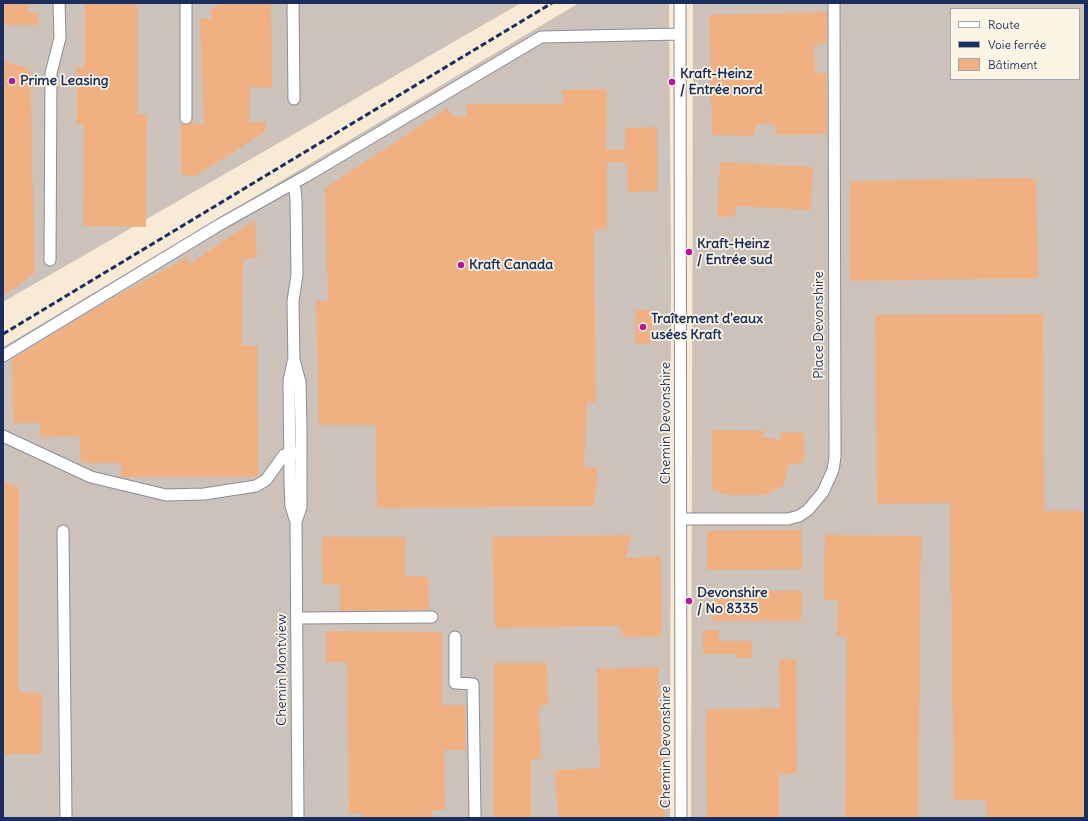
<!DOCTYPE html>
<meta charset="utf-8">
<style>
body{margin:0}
#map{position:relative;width:1088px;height:821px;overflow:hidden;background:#f8ead4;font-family:Delius,sans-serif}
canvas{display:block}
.frame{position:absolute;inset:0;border:4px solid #1b2f5e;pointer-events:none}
.legend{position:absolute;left:950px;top:8px;width:130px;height:72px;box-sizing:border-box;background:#fcf5e5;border:1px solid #a2a6af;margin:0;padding:5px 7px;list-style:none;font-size:12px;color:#1b2f5e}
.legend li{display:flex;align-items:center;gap:8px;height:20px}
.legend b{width:20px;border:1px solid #a2a6af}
</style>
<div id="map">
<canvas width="1088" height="821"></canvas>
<div class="frame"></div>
<ul class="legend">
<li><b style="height:5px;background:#fff"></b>Route</li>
<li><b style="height:5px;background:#1b2f5e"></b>Voie ferrée</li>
<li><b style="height:11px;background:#f1b082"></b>Bâtiment</li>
</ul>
</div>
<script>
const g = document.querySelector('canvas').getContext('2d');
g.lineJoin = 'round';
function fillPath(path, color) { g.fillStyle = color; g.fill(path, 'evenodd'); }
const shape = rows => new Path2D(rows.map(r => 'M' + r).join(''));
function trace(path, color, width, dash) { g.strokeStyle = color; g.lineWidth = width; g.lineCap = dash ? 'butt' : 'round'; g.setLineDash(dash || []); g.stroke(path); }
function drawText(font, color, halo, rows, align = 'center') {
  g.font = font + ' Delius,sans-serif'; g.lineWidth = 3.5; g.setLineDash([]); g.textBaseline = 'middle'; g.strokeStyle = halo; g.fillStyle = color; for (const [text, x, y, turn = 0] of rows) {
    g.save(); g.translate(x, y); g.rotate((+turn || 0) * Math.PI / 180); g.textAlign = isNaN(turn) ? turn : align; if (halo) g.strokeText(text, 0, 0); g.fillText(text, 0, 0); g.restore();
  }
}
fillPath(shape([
 [3,3,521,3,3,302],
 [579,3,669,3,671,267,670,818,3,818,3,347],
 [693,3,1085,3,1085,818,691,818],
 [951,9,1079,9,1079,79,951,79]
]), '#ccc2b9');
fillPath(shape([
 [3,3,29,3,29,13,38,13,38,25,3,25],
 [85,3,137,3,137,114,147,114,146,227,83,226,84,125,77,125,77,67,85,67],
 [225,3,271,3,272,88,250,87,249,123,265,121,265,132,195,176,181,175,181,123,186,125,191,123,204,124,200,19,212,19,211,9],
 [827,12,827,42,814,46,815,74,826,72,827,134,776,135,774,124,757,124,753,136,712,135,709,15],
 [3,61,30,69,35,273,3,296],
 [607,89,606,149,625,150,625,128,657,127,657,191,628,192,627,162,607,163,607,229,594,230,596,402,587,402,584,467,598,468,594,506,377,508,376,425,319,425,316,301,328,301,325,188,447,108,453,116,466,117,467,104,564,104,562,90],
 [720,162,813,167,811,210,737,206,734,217,717,216],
 [1036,178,1038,278,850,281,850,181],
 [255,220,257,258,243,259,242,346,257,346,258,477,121,477,121,463,81,463,79,436,40,437,40,423,13,423,12,359,101,305,189,256,188,265],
 [636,310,652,310,651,344,635,344],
 [1043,314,1044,511,1085,511,1085,818,987,818,986,800,954,800,950,503,877,504,875,315],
 [712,430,766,431,761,437,780,440,781,432,804,433,804,462,788,465,784,485,765,495,726,495,712,489],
 [3,481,19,488,18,692,42,693,41,754,3,754],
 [801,530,802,569,707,570,707,531],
 [631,535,626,558,661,556,662,636,624,637,620,626,495,628,492,537],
 [825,535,921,536,918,818,845,818,847,636,837,636,838,600,824,600],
 [322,537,405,537,405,576,428,577,429,610,340,611,340,584,323,585],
 [726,590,802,591,801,621,713,621,714,600,722,599],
 [703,630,719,630,719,641,752,641,752,658,736,658,736,654,703,654],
 [326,631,442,632,442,705,465,705,466,750,444,750,445,810,432,810,431,818,363,818,362,813,349,814,347,662,326,662],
 [779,659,796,659,797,773,779,774,779,818,707,818,706,709,780,708],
 [494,663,547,663,548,705,539,705,541,758,531,760,531,818,493,818],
 [658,667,665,818,558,818,555,770,600,768,597,669]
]), '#f1b082');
const minor = shape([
 [186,3,186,118],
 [293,3,294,99],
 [680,3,681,818],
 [293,184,295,189,296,200,297,275,293,301,294,366],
 [50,260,51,73,60,38,59,3],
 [3,356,219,225,308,175,541,37,680,34],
 [294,360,300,382,301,430,301,507,296,522,298,818],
 [293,362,289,381,290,481,291,506,296,522],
 [3,436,91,477,166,495,204,494,256,486,266,480,284,455,290,453,301,453],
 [681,519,788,519,799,516,808,510,823,492,833,470,835,457,834,3],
 [63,531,66,818],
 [297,618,432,617],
 [455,637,455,683,473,684,475,818]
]);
trace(minor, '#8a8c99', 13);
trace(minor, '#fff', 11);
trace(shape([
 [3,334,552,3]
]), '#1b2f5e', 3, [6, 3]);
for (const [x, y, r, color] of [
 [12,81,4,"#b5179e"],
 [672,82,4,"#b5179e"],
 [689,252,4,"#b5179e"],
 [461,265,4,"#b5179e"],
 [643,327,4,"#b5179e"],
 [689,601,4,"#b5179e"]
]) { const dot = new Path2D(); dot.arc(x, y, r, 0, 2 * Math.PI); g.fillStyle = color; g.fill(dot); trace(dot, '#fcf5e5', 1.5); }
drawText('bold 14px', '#1b2f5e', '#fcf5e5', [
 ["Kraft-Heinz",680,74],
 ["/ Entrée nord",680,90],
 ["Prime Leasing",20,81],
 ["Kraft-Heinz",697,244],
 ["/ Entrée sud",697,260],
 ["Kraft Canada",469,265],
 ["Traîtement d'eaux",651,319],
 ["usées Kraft",651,335],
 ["Devonshire",697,593],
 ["/ No 8335",697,609]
], 'left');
drawText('14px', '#1b2f5e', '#fcf5e5', [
 ["Place Devonshire",819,325,-90],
 ["Chemin Devonshire",666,423,-90],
 ["Chemin Montview",282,670,-90],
 ["Chemin Devonshire",666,747,-90]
]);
</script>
